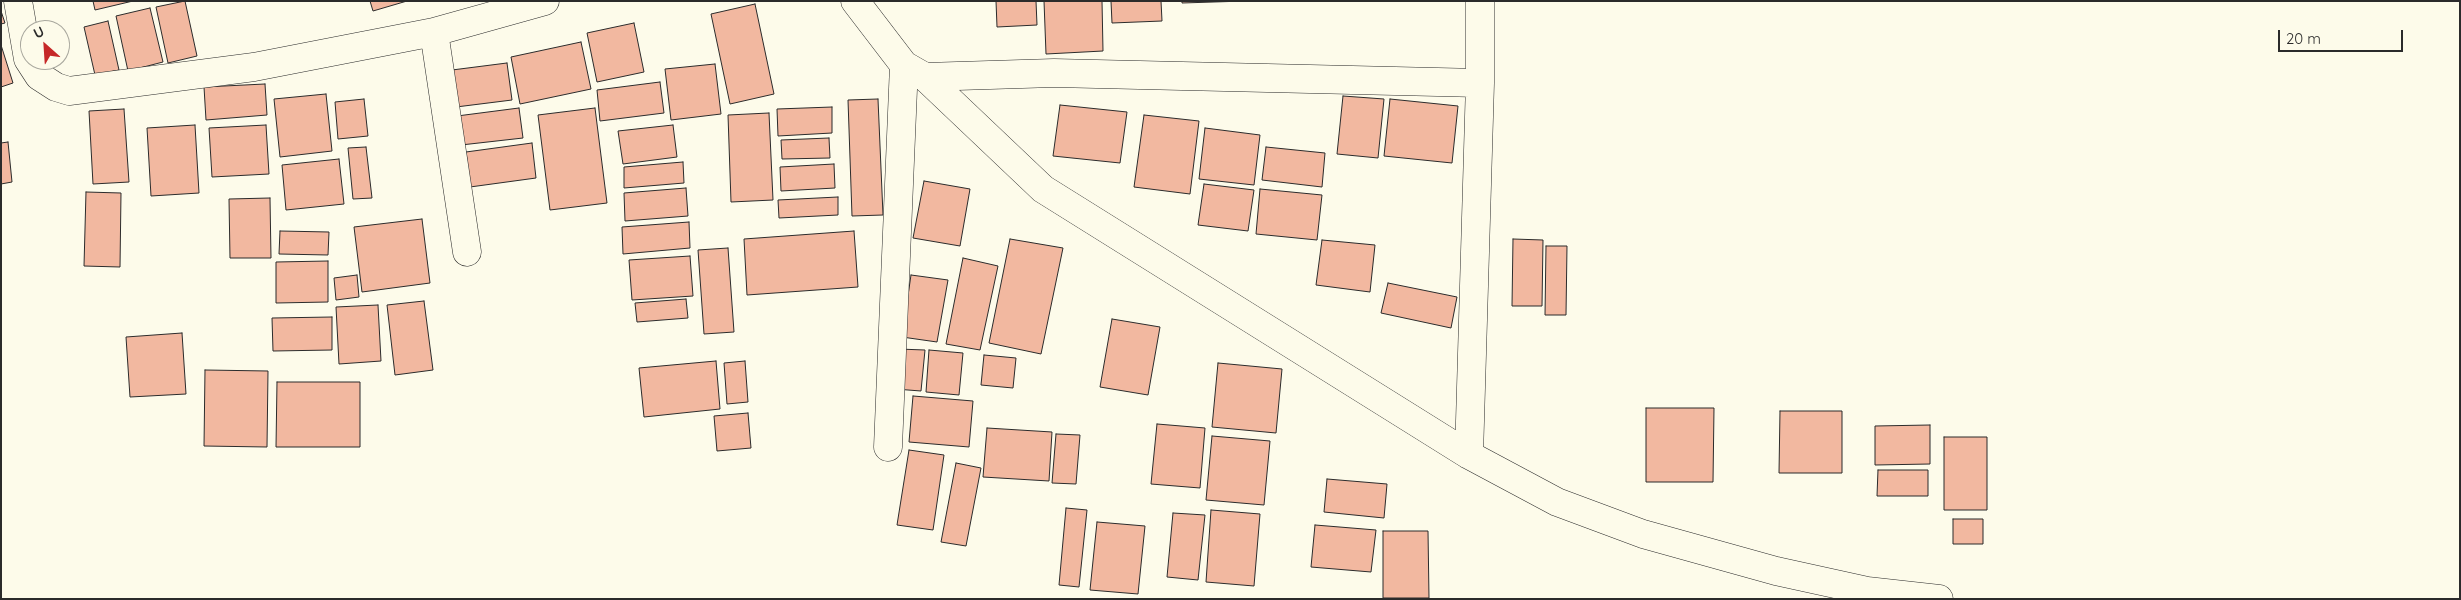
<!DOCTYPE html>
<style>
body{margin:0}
#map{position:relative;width:2461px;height:600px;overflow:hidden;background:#fdfbea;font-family:Quicksand,sans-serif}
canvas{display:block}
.frame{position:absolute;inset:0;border:2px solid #2b2b2b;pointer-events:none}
.north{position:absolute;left:20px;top:20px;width:50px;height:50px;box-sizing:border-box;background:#fdfbea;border:1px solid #a9a89e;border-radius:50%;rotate:334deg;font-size:14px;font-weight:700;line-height:20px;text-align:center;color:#2b2b2b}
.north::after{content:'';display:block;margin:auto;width:18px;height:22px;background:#c62828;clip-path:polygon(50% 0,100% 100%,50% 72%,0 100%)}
.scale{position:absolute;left:2278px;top:30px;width:125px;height:22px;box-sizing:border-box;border:2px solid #2b2b2b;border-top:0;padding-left:6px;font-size:15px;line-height:18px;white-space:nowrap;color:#2b2b2b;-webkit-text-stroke:4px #fdfbea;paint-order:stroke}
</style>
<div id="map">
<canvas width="2461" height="600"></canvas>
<div class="frame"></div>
<div class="north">U</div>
<div class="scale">20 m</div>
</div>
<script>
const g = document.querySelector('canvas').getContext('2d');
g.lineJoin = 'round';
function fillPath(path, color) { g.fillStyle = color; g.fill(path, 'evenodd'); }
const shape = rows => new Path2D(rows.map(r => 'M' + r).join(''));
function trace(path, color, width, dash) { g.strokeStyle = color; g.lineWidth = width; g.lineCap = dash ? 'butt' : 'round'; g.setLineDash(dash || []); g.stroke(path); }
const building = shape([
 [93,1,133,1,95,10,93,1],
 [185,1,197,56,168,63,156,7,185,1],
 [370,1,407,1,373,11,370,1],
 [996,1,1036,1,1037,25,997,27,996,1],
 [1044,1,1102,1,1103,51,1046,54,1044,1],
 [1111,1,1161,1,1162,21,1112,23,1111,1],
 [1182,1,1245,1,1182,3,1182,1],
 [755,4,774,94,730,104,711,14,755,4],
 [150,8,163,62,128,71,116,16,150,8],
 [1,11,5,23,1,24,1,11],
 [108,21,119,70,95,75,84,27,108,21],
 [634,23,644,72,597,82,587,33,634,23],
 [581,42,591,89,520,104,511,57,581,42],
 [1,45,13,83,1,87,1,45],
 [507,63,512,100,456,107,452,70,507,63],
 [715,64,721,114,671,120,665,69,715,64],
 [660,82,664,113,600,121,597,90,660,82],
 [265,84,267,115,206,120,204,87,265,84],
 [326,94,332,151,280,157,274,99,326,94],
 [1343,96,1384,99,1378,158,1337,154,1343,96],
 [364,99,368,136,338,139,335,102,364,99],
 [878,99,883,215,852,216,848,100,878,99],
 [1390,99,1458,106,1452,163,1384,156,1390,99],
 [1060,105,1127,112,1120,163,1053,156,1060,105],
 [832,107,832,133,778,136,777,109,832,107],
 [519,108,523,138,461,145,457,116,519,108],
 [595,108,607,203,550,210,538,115,595,108],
 [124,109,129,182,93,184,89,111,124,109],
 [769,113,773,200,731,202,728,115,769,113],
 [1144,115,1199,121,1190,194,1134,187,1144,115],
 [195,125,199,193,151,196,147,128,195,125],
 [266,125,269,174,212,177,209,128,266,125],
 [673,125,677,157,623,164,618,131,673,125],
 [1205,128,1260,135,1254,185,1199,179,1205,128],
 [829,138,830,158,782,159,781,140,829,138],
 [8,142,12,182,1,184,1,143,8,142],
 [532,143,536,178,470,187,466,152,532,143],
 [366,147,372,198,353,199,348,148,366,147],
 [1266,147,1325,153,1322,187,1262,180,1266,147],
 [339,159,344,204,286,210,282,165,339,159],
 [683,162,684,183,624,188,624,167,683,162],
 [834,164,835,188,781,191,780,167,834,164],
 [924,181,970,189,960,246,913,238,924,181],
 [1204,184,1254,190,1248,231,1198,225,1204,184],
 [686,188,688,216,625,221,624,193,686,188],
 [1260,189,1322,195,1317,240,1256,234,1260,189],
 [86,192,121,193,120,267,84,266,86,192],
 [838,197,838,215,779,218,778,200,838,197],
 [270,198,271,258,230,258,229,199,270,198],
 [422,219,430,283,362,292,354,227,422,219],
 [689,222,690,248,623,254,622,227,689,222],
 [280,231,329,232,328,255,279,254,280,231],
 [854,231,858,287,747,295,744,239,854,231],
 [1010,239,1063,248,1041,354,989,343,1010,239],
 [1513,239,1543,240,1542,306,1512,306,1513,239],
 [1322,240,1375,245,1370,292,1316,285,1322,240],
 [1546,246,1567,246,1566,315,1545,315,1546,246],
 [728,248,734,332,704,334,698,250,728,248],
 [690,256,693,296,632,300,629,260,690,256],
 [963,258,998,266,980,350,946,344,963,258],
 [328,261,328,302,276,303,276,262,328,261],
 [357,275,359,297,336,300,334,278,357,275],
 [911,275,948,280,937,342,902,337,911,275],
 [1388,283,1457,297,1451,328,1381,313,1388,283],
 [686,299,688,318,637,322,635,303,686,299],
 [424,301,433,370,395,375,387,305,424,301],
 [378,305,381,361,339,364,336,307,378,305],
 [332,317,332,350,273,351,272,318,332,317],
 [1112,319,1160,327,1148,395,1100,387,1112,319],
 [182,333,186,394,130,397,126,337,182,333],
 [898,349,925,350,921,391,895,389,898,349],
 [929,350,963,353,959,395,926,392,929,350],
 [984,355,1016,358,1013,388,981,385,984,355],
 [716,361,720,409,644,417,639,368,716,361],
 [745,361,748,402,727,404,724,363,745,361],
 [1218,363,1282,369,1276,433,1212,427,1218,363],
 [205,370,268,371,267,447,204,446,205,370],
 [277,382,360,382,360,447,276,447,277,382],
 [913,396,973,401,969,447,909,442,913,396],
 [1646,408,1714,408,1713,482,1646,482,1646,408],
 [1780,411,1842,411,1842,473,1779,473,1780,411],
 [748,413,751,448,717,451,714,416,748,413],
 [1157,424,1205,428,1200,488,1151,484,1157,424],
 [1930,425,1930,464,1875,465,1875,426,1930,425],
 [987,428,1052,432,1049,481,983,477,987,428],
 [1056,434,1080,435,1076,484,1052,483,1056,434],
 [1212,436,1270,441,1264,505,1206,500,1212,436],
 [1944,437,1987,437,1987,510,1944,510,1944,437],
 [909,450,944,455,933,530,897,525,909,450],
 [956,463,981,468,966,546,941,542,956,463],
 [1878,470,1928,470,1928,496,1877,496,1878,470],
 [1327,479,1387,484,1384,518,1324,512,1327,479],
 [1066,508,1087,510,1079,587,1059,585,1066,508],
 [1211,510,1260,514,1254,586,1206,582,1211,510],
 [1173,513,1205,515,1198,580,1167,577,1173,513],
 [1953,519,1983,519,1983,544,1953,544,1953,519],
 [1097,522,1145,526,1138,594,1090,590,1097,522],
 [1315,525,1376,530,1371,572,1311,567,1315,525],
 [1383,531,1428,531,1429,598,1383,598,1383,531]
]);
fillPath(building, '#f2b8a0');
trace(building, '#2b2b2b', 1);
const minor = shape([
 [18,1,28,59,39,76,56,87,69,91,254,67,434,32,545,1],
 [855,1,904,65,925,77,1043,189,1469,455,1557,502,1643,534,1776,571,1867,591,1939,599],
 [434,32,467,252],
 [925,77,1054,73,1480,83],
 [888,447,904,65],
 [1469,455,1480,83,1480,1]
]);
trace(minor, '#2b2b2b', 29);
trace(minor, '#fdfbea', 28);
</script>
